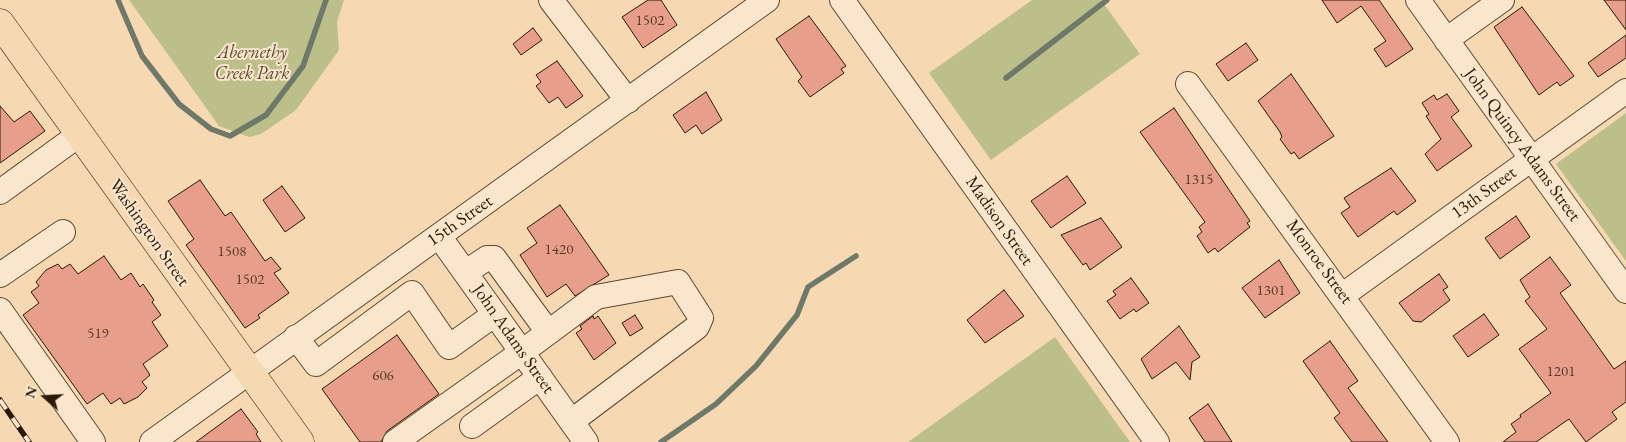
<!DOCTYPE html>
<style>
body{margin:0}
#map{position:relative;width:1626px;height:442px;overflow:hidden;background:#f6d9b2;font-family:"EB Garamond",serif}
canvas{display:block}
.north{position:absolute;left:20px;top:372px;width:50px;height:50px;-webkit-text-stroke:4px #f9e6cd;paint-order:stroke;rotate:289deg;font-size:14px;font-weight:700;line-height:20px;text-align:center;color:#2b1807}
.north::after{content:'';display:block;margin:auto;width:18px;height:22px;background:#2b1807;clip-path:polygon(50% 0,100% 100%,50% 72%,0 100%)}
</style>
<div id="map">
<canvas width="1626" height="442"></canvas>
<div class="north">N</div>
</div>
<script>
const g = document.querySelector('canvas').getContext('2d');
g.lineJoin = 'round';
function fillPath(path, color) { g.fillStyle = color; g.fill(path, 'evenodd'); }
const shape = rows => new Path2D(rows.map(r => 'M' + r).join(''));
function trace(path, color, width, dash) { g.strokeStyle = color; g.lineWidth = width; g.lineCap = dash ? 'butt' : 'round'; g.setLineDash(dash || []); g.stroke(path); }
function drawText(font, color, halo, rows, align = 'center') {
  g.font = font + ' "EB Garamond",serif'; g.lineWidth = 4; g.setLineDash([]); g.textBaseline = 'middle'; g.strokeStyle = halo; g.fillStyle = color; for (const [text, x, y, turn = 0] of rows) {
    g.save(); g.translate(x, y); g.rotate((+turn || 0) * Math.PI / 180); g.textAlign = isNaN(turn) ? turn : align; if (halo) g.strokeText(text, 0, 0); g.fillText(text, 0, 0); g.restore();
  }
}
fillPath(shape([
 [129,0,344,0,337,22,339,50,296,110,261,134,249,137,219,126],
 [1032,0,1101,0,1140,54,991,160,929,73],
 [1626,113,1626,261,1556,164],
 [1055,337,1130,442,908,442]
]), '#bdbf8b');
trace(shape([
 [118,0,142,56,179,104,211,129,230,136,266,115,303,66,326,0],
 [1006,78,1107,0],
 [661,442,716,404,756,366,797,315,808,287,856,256]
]), '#6f7969', 5.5);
const building = shape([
 [648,0,661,0,677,25,643,48,622,17,648,0],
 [1322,0,1379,0,1413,49,1386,67,1374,49,1386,41,1361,6,1337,23,1322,0],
 [1604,0,1626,0,1626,30,1604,0],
 [1522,7,1574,76,1560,86,1557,82,1539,95,1494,27,1522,7],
 [809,16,846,66,841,69,844,73,810,97,798,81,802,77,776,39,809,16],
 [533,28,542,40,521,55,513,44,533,28],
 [1626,35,1626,58,1598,77,1588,63,1626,35],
 [1246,43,1258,60,1228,81,1216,64,1246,43],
 [557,61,583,96,566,108,558,97,549,103,536,86,541,82,536,75,557,61],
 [1291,74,1334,136,1299,159,1294,152,1291,154,1280,139,1282,137,1280,132,1258,101,1291,74],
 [706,92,722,120,702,134,696,125,685,133,673,115,706,92],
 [1447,94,1459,111,1451,117,1472,146,1437,171,1425,154,1441,139,1426,116,1429,114,1422,103,1434,95,1437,100,1447,94],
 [0,106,14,122,30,111,45,131,0,163,0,106],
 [1174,108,1250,221,1247,223,1250,227,1218,252,1215,248,1208,253,1197,236,1202,232,1199,227,1205,222,1140,132,1174,108],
 [1391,168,1416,201,1397,215,1394,211,1358,237,1341,213,1350,207,1344,198,1391,168],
 [1067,176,1086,203,1051,228,1031,201,1067,176],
 [200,180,225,216,231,212,265,261,271,257,281,269,274,273,289,293,258,315,260,318,245,328,186,245,194,239,168,201,200,180],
 [282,186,305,218,285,232,263,200,282,186],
 [560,205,609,275,575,296,566,284,547,297,520,255,537,243,527,228,560,205],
 [1516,216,1530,237,1500,259,1485,238,1516,216],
 [1101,218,1122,247,1090,270,1086,263,1083,265,1061,235,1101,218],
 [104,256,121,280,131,273,140,287,143,284,154,300,152,302,161,315,152,322,168,346,143,364,150,375,142,382,147,388,138,397,124,404,120,398,111,404,103,393,87,404,23,315,39,303,31,292,39,286,36,282,46,270,58,264,62,269,70,264,78,274,104,256],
 [1550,257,1571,285,1560,293,1614,369,1626,361,1626,402,1612,412,1617,419,1586,442,1569,419,1536,442,1503,442,1516,432,1511,424,1521,417,1520,415,1551,393,1519,349,1547,329,1525,301,1530,297,1520,280,1550,257],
 [1279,260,1300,293,1265,318,1242,288,1279,260],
 [1439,274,1448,287,1443,290,1450,300,1421,322,1413,321,1399,303,1439,274],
 [1131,278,1149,303,1136,312,1134,309,1120,319,1107,301,1116,295,1113,291,1131,278],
 [1004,290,1024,316,985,343,967,320,1004,290],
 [1484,314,1499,335,1468,357,1453,336,1484,314],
 [635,315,643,328,630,336,622,323,635,315],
 [593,316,594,319,598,316,616,343,594,360,576,333,582,329,580,326,593,316],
 [1179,326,1200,357,1192,362,1190,380,1176,362,1152,379,1141,359,1179,326],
 [397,335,439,394,387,431,381,442,360,442,322,389,397,335],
 [1330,341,1358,381,1348,388,1388,442,1352,442,1334,418,1340,413,1303,361,1330,341],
 [1208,404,1232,442,1205,442,1189,418,1208,404],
 [241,409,258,432,256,434,261,442,196,442,241,409]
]);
fillPath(building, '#e79f8c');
trace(building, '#2b1807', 1);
const minor = shape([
 [551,0,628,101],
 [842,0,1157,442],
 [1418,0,1626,291],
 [1446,40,1502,0],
 [1188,84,1447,442],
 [0,192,80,134],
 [439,236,586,442],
 [466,272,487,258,494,258,548,332],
 [0,275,63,232],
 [1343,295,1626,91],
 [0,310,93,442],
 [296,337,316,364,412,293,449,347,495,314],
 [472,426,540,377],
 [152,442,767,0],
 [395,442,522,352,596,297,678,282,701,318,697,327,572,421]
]);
const major = shape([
 [0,23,300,442]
]);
trace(minor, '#5e4832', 26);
trace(major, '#2b1807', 29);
trace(minor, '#f9e6cd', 24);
trace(major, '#f6d9b2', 28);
const rail = shape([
 [0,400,29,442]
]);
trace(rail, '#2b1807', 5.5);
trace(rail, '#f9e6cd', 4, [11]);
drawText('15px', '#5a3a28', null, [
 ["1502",650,21],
 ["1315",1199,180],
 ["1420",559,250],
 ["1508",232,252],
 ["1502",250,280],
 ["1301",1271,291],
 ["519",98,334],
 ["1201",1561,372],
 ["606",383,376]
]);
drawText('italic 18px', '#574a2f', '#f9e6cd', [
 ["Abernethy",252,53],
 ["Creek Park",252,74]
]);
drawText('18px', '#2b1807', '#f9e6cd', [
 ["John Quincy Adams Street",1522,145,54],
 ["13th Street",1484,193,-36],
 ["15th Street",460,221,-35],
 ["Madison Street",999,221,55],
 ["Washington Street",149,233,55],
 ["Monroe Street",1319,262,54],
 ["John Adams Street",513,339,55]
]);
</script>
